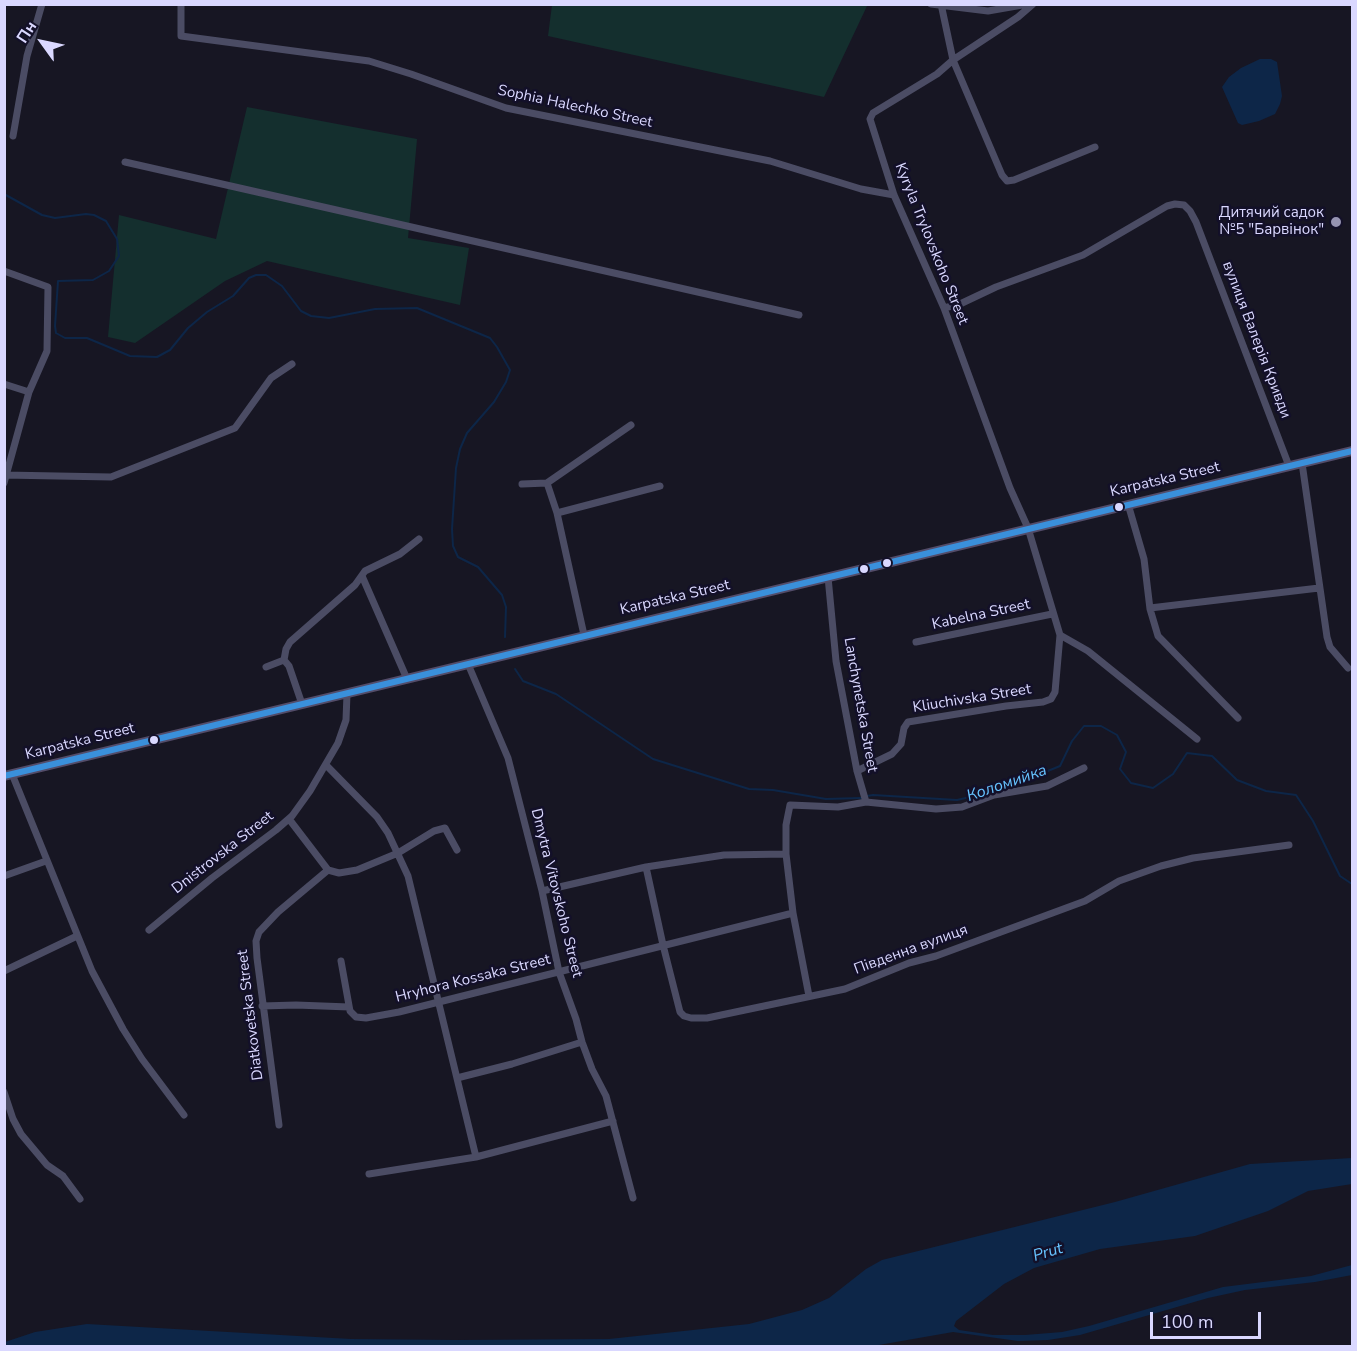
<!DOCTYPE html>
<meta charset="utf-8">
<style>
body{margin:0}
#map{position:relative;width:1357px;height:1351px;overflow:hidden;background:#171623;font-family:"Nunito Sans",sans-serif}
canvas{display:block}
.frame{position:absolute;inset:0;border:6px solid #dad8ff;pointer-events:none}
.north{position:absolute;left:12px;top:12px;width:60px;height:60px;-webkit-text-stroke:4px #131029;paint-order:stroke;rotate:303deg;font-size:16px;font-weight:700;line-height:24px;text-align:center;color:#dad8ff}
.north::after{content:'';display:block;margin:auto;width:21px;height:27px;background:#dad8ff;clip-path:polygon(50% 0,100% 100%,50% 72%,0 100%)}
.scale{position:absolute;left:1150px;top:1312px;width:111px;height:27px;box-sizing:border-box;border:3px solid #dad8ff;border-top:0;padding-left:8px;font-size:18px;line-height:21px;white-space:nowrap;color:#dad8ff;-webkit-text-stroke:4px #131029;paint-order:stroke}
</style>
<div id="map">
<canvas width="1357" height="1351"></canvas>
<div class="frame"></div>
<div class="north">Пн</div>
<div class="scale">100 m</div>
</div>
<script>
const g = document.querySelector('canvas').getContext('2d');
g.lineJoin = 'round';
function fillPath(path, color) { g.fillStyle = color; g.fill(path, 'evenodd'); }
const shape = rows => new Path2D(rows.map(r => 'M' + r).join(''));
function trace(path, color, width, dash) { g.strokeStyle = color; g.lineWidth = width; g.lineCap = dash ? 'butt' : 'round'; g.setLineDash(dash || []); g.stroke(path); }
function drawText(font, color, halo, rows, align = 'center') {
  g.font = font + ' "Nunito Sans",sans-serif'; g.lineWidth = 5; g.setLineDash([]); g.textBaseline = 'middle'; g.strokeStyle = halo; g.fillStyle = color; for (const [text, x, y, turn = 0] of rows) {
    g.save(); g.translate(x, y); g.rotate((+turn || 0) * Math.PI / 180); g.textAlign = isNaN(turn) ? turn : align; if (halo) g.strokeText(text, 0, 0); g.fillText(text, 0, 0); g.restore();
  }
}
fillPath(shape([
 [861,5,867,6,824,97,548,36,552,5],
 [247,107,417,139,408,238,469,248,460,305,267,261,225,281,135,343,108,337,119,215,216,239]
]), '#142f2e');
fillPath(shape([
 [1260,59,1271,59,1277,62,1282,96,1280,104,1275,114,1259,121,1242,125,1238,123,1222,87,1229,77,1241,68],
 [1352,1158,1352,1184,1308,1191,1268,1211,1195,1236,1100,1249,1034,1268,1004,1284,956,1321,954,1326,959,1330,993,1335,1025,1335,1062,1332,1089,1326,1223,1287,1311,1276,1352,1265,1352,1275,1315,1282,1245,1290,1208,1298,1080,1335,1048,1340,1018,1341,953,1332,873,1346,5,1346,5,1342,35,1332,87,1324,351,1339,457,1340,609,1339,749,1324,802,1310,829,1298,866,1269,882,1260,1115,1202,1250,1164]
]), '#0d2648');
trace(shape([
 [4,194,42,215,55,218,86,214,94,215,106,221,117,239,119,256,109,271,93,280,58,281,55,326,56,333,65,338,87,338,130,356,157,357,170,350,188,328,207,312,233,296,249,278,256,275,266,275,282,286,301,311,311,316,329,318,375,309,417,308,490,338,497,347,510,370,506,382,494,402,467,433,460,449,456,468,452,529,453,546,458,557,478,567,502,595,506,607,505,637],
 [515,669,523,681,556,694,653,759,749,789,773,790,826,799,861,798],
 [867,796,873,795,957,800,970,797,1011,780,1038,775,1060,766,1072,741,1084,726,1101,726,1117,735,1126,752,1120,769,1131,783,1153,788,1173,774,1187,753,1212,756,1237,780,1266,791,1296,795,1313,821,1340,876,1352,884]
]), '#0d2648', 2);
trace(shape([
 [181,4,181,36,369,61,411,74,506,108,770,161,861,189,894,195],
 [931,4,988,11,1028,4],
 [1033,4,1018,17,953,60,1002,175,1007,181,1014,180,1095,147],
 [13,136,27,56,42,4],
 [125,162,799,315],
 [4,271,48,287,47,351,29,392,4,483],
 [944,308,960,304,996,287,1083,255,1167,206,1175,204,1184,205,1190,211,1196,222,1289,466],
 [4,384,29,392],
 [1302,463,1327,637,1330,647,1348,668],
 [4,475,111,477,235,428,271,378,292,364],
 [547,483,557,513,584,635],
 [522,484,547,483,631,425],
 [1128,504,1144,559,1150,609,1158,636,1238,718],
 [557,513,660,486],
 [362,576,407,679],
 [828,577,836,661,857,771,866,802],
 [1150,608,1319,588],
 [1060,635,1088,651,1197,739],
 [916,642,1052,614],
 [284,660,289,666,302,704],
 [468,664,508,758,542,891,559,972,576,1019,582,1042,592,1069,606,1096,633,1198],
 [266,667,284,660,286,649,290,642,355,585,365,571,400,554,419,539],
 [326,765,377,817,388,833,408,876,476,1157],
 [857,771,892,754,901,744,904,728,908,722,1006,706,1043,702,1051,699,1055,692,1060,635,1028,528,1010,488,944,308,894,195,870,119,873,113,937,74,953,60,941,4],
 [12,774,92,971,123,1029,142,1059,184,1115],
 [289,819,328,870],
 [646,867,663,945,680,1012,684,1016,691,1018,707,1018,845,989,909,963,936,956,1085,901,1119,881,1161,866,1193,858,1289,845],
 [4,876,46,861],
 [542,891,646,867,724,855,786,854],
 [149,930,212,878,276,830,292,816,310,791,338,743,346,720,347,694],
 [341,961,350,1011,356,1017,366,1018,399,1012,793,913],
 [4,971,77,936],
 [809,996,793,913,786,854,786,825,790,805,838,807,866,802,936,809,962,807,994,795,1047,786,1084,768],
 [262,1006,296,1005,349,1007],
 [457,1078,512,1064,582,1042],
 [4,1092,13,1119,21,1134,47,1165,63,1176,80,1199],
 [279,1125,257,958,256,941,259,932,278,912,328,870,339,873,357,870,398,853,434,831,445,828,457,850],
 [369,1174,476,1157,613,1121]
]), '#4b4c64', 7);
trace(shape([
 [4,776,1352,451]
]), '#534c69', 10);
trace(shape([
 [4,776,1352,451]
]), '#3a90db', 6);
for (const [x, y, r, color] of [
 [1336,222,6,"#9694b2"],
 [1119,507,5,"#dad8ff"],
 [887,563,5,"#dad8ff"],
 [864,569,5,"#dad8ff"],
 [154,740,5,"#dad8ff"]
]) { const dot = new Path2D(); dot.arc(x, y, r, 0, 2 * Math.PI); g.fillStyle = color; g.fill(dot); trace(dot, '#131029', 2); }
drawText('15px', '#dad8ff', '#131029', [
 ["Sophia Halechko Street",575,107,12],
 ["Kyryla Trylovskoho Street",931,244,68],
 ["вулиця Валерія Кривди",1256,340,69],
 ["Karpatska Street",1165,480,-13],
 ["Karpatska Street",675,598,-13],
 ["Kabelna Street",981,615,-12],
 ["Kliuchivska Street",972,699,-9],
 ["Lanchynetska Street",860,705,80],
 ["Karpatska Street",80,742,-14],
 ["Dnistrovska Street",223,853,-38],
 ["Dmytra Vitovskoho Street",556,893,76],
 ["Південна вулиця",911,950,-20],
 ["Hryhora Kossaka Street",473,979,-14],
 ["Diatkovetska Street",251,1015,-97]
]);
drawText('15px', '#dad8ff', '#131029', [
 ["Дитячий садок",1324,213],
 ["№5 \"Барвінок\"",1324,230]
], 'right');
drawText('italic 16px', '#66c3ff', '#131029', [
 ["Коломийка",1007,784,-19],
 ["Prut",1048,1253,-17]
]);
</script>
